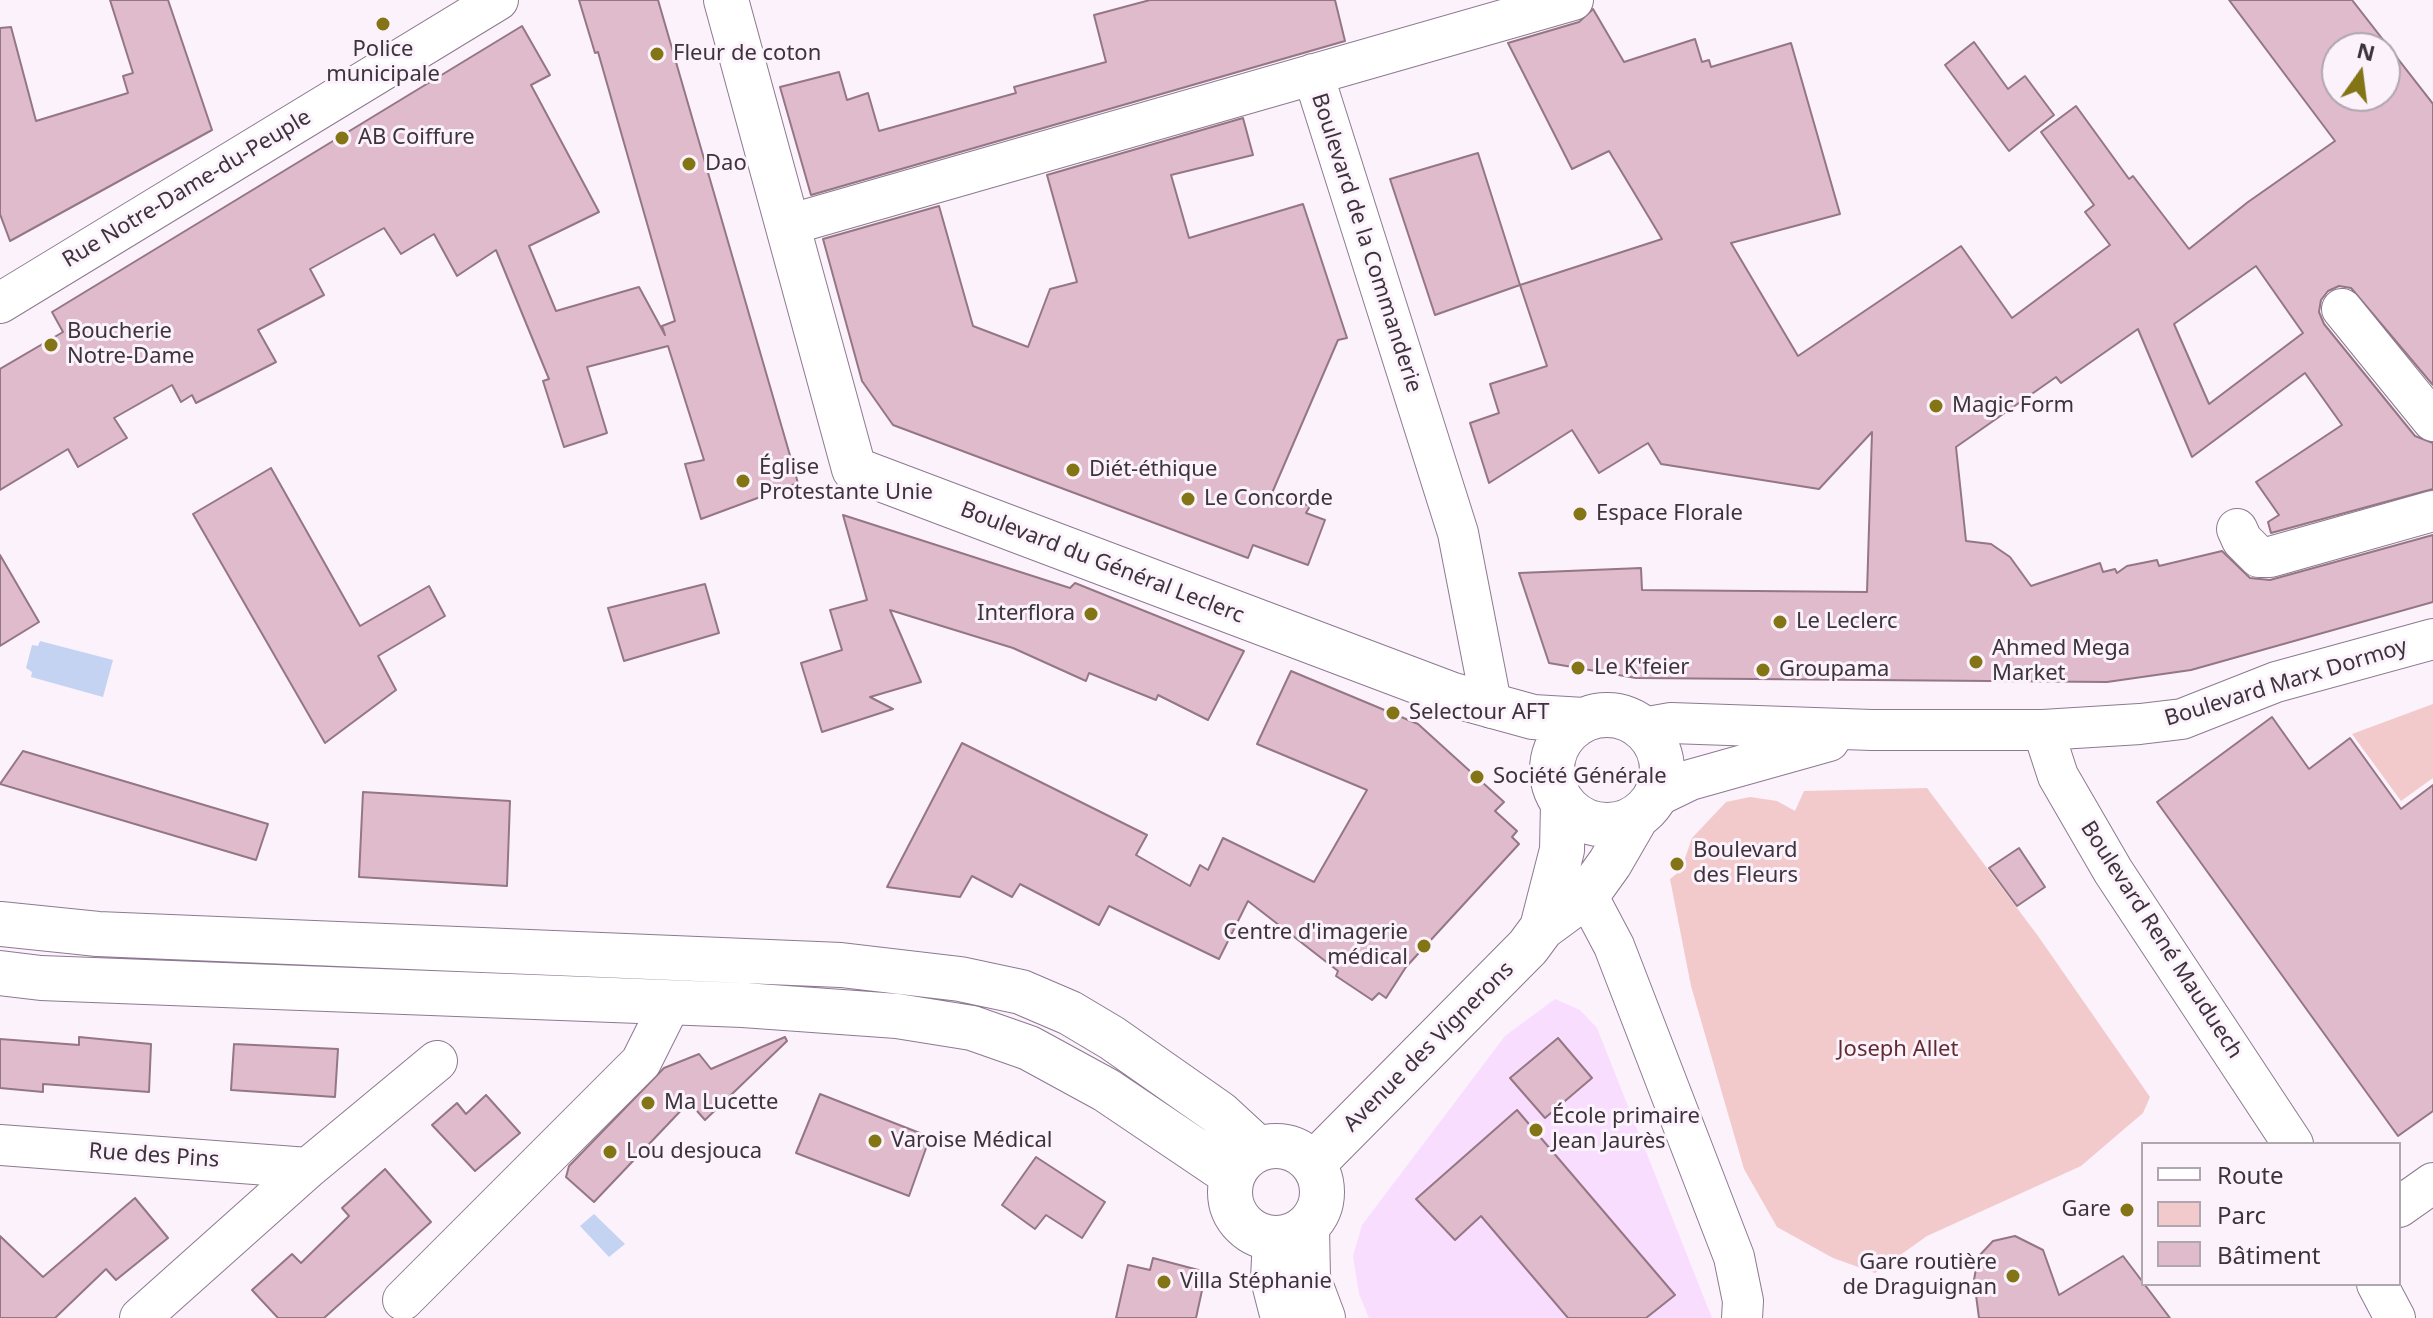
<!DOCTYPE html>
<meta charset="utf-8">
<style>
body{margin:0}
#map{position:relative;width:2433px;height:1318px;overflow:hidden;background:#fbf2fc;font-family:"Noto Sans",sans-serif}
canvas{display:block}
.legend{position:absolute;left:2141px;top:1142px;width:260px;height:144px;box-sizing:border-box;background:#fbf2fc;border:2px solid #afa6b0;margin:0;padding:10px 14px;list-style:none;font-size:24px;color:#3c333d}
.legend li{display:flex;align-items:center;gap:16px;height:40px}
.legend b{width:40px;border:2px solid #afa6b0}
.north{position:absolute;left:2321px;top:32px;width:80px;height:80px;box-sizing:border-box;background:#fbf2fc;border:2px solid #afa6b0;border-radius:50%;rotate:14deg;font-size:22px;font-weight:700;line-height:32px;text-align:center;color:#3c333d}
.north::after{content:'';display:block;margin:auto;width:28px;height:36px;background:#837416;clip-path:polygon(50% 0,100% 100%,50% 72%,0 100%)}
</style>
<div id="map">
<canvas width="2433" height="1318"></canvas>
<ul class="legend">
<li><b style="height:10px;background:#fff"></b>Route</li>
<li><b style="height:22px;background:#f3cacb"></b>Parc</li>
<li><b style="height:22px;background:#dfbbcc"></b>Bâtiment</li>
</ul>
<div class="north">N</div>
</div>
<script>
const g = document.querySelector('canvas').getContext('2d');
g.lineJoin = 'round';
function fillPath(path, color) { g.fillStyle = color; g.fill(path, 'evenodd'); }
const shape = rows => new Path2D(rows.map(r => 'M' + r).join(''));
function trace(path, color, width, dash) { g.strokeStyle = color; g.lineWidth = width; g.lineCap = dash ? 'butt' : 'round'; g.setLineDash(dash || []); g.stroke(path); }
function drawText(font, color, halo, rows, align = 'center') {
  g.font = font + ' "Noto Sans",sans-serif'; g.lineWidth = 6; g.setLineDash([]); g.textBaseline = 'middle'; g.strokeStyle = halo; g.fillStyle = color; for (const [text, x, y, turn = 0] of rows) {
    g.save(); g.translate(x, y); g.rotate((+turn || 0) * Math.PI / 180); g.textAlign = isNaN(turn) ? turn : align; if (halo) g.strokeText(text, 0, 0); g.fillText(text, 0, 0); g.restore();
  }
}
fillPath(shape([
 [1555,999,1580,1010,1597,1028,1712,1318,1369,1318,1359,1294,1353,1256,1362,1225,1505,1036]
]), '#f9ddfe');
fillPath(shape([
 [2433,704,2433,778,2401,801,2352,734],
 [1927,788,2038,936,2150,1097,2143,1113,2081,1166,1927,1236,1875,1273,1833,1258,1777,1227,1744,1169,1691,986,1670,879,1681,870,1692,838,1726,802,1750,797,1777,801,1795,811,1804,791]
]), '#f3cacb');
fillPath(shape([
 [40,641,113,660,103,697,31,677,32,672,26,668,32,645,38,646],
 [594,1214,625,1244,609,1257,580,1226]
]), '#c5d3f3');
const building = shape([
 [110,0,168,0,212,130,10,241,0,214,0,28,11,27,36,121,128,93,123,76,133,73,110,0],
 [579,0,658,0,798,483,701,519,685,464,704,460,668,346,587,367,607,433,564,447,543,381,549,379,496,250,457,276,434,234,401,254,384,228,310,269,324,295,258,330,276,362,196,403,192,395,181,402,172,385,114,418,127,438,78,467,68,449,0,490,0,369,63,332,52,312,522,26,550,75,531,85,599,212,529,246,556,311,639,287,665,335,662,326,675,321,598,52,595,53,579,0],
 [1150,0,1335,0,1345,41,811,195,780,87,839,72,847,100,868,93,879,131,1016,93,1014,87,1106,62,1094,15,1150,0],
 [2229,0,2352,0,2433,104,2433,385,2351,288,2339,286,2328,291,2321,300,2319,312,2324,324,2415,436,2433,443,2433,489,2271,533,2268,522,2279,515,2256,482,2342,425,2305,373,2192,457,2138,329,2061,383,2056,377,1956,447,1966,541,1991,544,2010,557,2031,586,2100,563,2103,572,2115,569,2117,573,2127,566,2157,560,2159,566,2222,551,2250,578,2270,580,2433,535,2433,602,2191,670,2107,682,1636,678,1549,663,1519,573,1641,568,1642,590,1867,592,1872,432,1819,489,1661,464,1648,443,1599,473,1572,430,1489,483,1470,423,1499,413,1490,384,1547,366,1520,285,1662,239,1609,151,1572,169,1508,43,1579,22,1593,9,1624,62,1695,39,1702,62,1709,60,1711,67,1791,43,1840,214,1731,243,1798,356,1961,246,2012,318,2110,245,2085,212,2094,205,2041,132,2076,106,2129,179,2133,176,2189,249,2248,202,2335,141,2229,0],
 [2337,48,2385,48,2385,96,2337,96,2337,48],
 [2256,266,2303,333,2209,404,2174,324,2256,266],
 [1974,42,2008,89,2025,76,2054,115,2009,151,1945,65,1974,42],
 [1243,118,1253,155,1171,175,1189,238,1303,204,1347,338,1338,340,1272,493,1310,506,1306,513,1325,520,1308,565,1253,545,1248,558,893,425,862,381,823,239,939,206,973,326,1028,347,1050,289,1077,282,1047,175,1243,118],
 [1478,153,1520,285,1435,315,1390,179,1478,153],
 [271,468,360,626,429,586,445,616,378,656,396,690,325,743,193,514,271,468],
 [843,515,1070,588,1075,583,1244,651,1208,720,1158,695,1156,700,1089,673,1086,681,1013,648,890,610,921,682,870,697,893,709,822,732,801,663,842,650,830,610,867,600,843,515],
 [0,555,39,622,0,646,0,555],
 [705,584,719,633,624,661,608,608,705,584],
 [1291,671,1418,724,1504,802,1495,811,1517,831,1512,837,1519,844,1406,967,1386,998,1379,993,1372,1000,1336,976,1338,971,1248,901,1219,959,1109,906,1099,925,1020,884,1012,897,972,876,960,897,887,887,962,743,1147,835,1136,855,1190,886,1200,865,1208,870,1223,838,1314,882,1367,790,1257,744,1291,671],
 [2272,717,2309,769,2350,738,2401,809,2433,785,2433,1111,2398,1136,2157,802,2272,717],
 [23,751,268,824,256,860,0,784,23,751],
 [363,792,510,801,507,886,359,877,363,792],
 [2019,848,2045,887,2017,906,1989,868,2019,848],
 [79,1037,151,1044,149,1092,43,1084,43,1092,0,1088,0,1039,79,1045,79,1037],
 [785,1037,787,1041,705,1120,689,1102,594,1202,566,1177,569,1166,664,1068,699,1054,711,1069,785,1037],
 [1558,1038,1592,1078,1545,1118,1510,1078,1558,1038],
 [234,1044,338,1049,335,1097,231,1090,234,1044],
 [820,1094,930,1137,909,1196,796,1153,820,1094],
 [486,1095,520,1133,475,1171,432,1125,457,1103,466,1114,486,1095],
 [1517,1110,1675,1295,1646,1318,1568,1318,1481,1216,1455,1240,1416,1199,1517,1110],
 [1036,1157,1105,1202,1082,1238,1046,1215,1035,1229,1002,1205,1036,1157],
 [385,1169,431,1222,324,1318,278,1318,252,1290,292,1254,301,1263,349,1216,342,1208,385,1169],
 [135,1198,168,1238,116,1280,106,1269,55,1318,0,1318,0,1236,43,1277,135,1198],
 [2015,1236,2043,1250,2059,1295,2123,1256,2170,1318,1979,1318,1974,1280,1978,1257,1993,1241,2015,1236],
 [1153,1258,1206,1272,1196,1318,1116,1318,1128,1265,1150,1270,1153,1258]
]);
fillPath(building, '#dfbbcc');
trace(building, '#947684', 2);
const street = shape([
 [1313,74,1458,533,1492,708],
 [788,225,1573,0],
 [0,303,498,0],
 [2342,309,2433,421],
 [2237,529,2242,540,2259,557,2270,557,2433,511],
 [1643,728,1671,723,1872,730,2043,730,2140,724,2182,719,2276,682,2433,639],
 [2043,730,2058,776,2113,871,2293,1144],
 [1657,796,1690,780,1829,741],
 [1587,895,1614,946,1734,1257,1743,1301,1742,1318],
 [0,1145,308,1168],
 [2399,1207,2433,1183],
 [2377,1284,2395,1318],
 [403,1300,641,1062,671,1002],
 [140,1318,308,1168,437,1061]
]);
const secondary = shape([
 [726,0,854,469,1453,695,1533,717,1584,720],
 '1552 770a55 55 0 1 1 110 0a55 55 0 1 1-110 0Z',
 [0,924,98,934,841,965,960,979,1021,992,1070,1013,1112,1038,1219,1113,1258,1149],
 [1542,928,1562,850,1563,804],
 [0,973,41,978,743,1005,897,1016,972,1028,1029,1048,1106,1090,1232,1175],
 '1230 1192a46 46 0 1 1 92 0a46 46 0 1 1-92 0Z',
 [1313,1164,1528,947,1542,928,1587,895,1610,863,1636,818],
 [1307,1227,1308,1278,1323,1318],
 [1275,1239,1273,1279,1283,1318]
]);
trace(street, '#8d7991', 42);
trace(secondary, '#8d7991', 46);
trace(street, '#fff', 40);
trace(secondary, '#fff', 44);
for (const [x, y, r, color] of [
 [383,24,8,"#837416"],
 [657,54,8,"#837416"],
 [342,138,8,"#837416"],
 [689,164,8,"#837416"],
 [51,345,8,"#837416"],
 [1936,406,8,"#837416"],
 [1073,470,8,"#837416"],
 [743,481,8,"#837416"],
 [1188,499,8,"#837416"],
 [1580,514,8,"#837416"],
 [1091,614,8,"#837416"],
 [1780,622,8,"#837416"],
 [1976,662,8,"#837416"],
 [1578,668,8,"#837416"],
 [1763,670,8,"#837416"],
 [1393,713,8,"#837416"],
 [1477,777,8,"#837416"],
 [1677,864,8,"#837416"],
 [1424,946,8,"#837416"],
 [648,1103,8,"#837416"],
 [1536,1130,8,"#837416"],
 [875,1141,8,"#837416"],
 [610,1152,8,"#837416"],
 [2127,1210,8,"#837416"],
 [2013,1276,8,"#837416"],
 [1164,1282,8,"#837416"]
]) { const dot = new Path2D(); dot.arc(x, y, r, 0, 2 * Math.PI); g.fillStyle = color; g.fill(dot); trace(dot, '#fbf2fc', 3); }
drawText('22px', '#3c333d', '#fbf2fc', [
 ["Police",383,50,"center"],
 ["municipale",383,75,"center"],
 ["Fleur de coton",673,54],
 ["AB Coiffure",358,138],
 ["Dao",705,164],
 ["Boucherie",67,332],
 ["Notre-Dame",67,357],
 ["Magic Form",1952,406],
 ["Église",759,468],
 ["Protestante Unie",759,493],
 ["Diét-éthique",1089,470],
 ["Le Concorde",1204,499],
 ["Espace Florale",1596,514],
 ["Interflora",1075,614,"right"],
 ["Le Leclerc",1796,622],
 ["Ahmed Mega",1992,649],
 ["Market",1992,674],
 ["Le K'feier",1594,668],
 ["Groupama",1779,670],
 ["Selectour AFT",1409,713],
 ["Société Générale",1493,777],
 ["Boulevard",1693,851],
 ["des Fleurs",1693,876],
 ["Centre d'imagerie",1408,933,"right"],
 ["médical",1408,958,"right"],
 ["Ma Lucette",664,1103],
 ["École primaire",1552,1117],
 ["Jean Jaurès",1552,1142],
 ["Varoise Médical",891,1141],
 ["Lou desjouca",626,1152],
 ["Gare",2111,1210,"right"],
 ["Gare routière",1997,1263,"right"],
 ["de Draguignan",1997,1288,"right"],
 ["Villa Stéphanie",1180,1282]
], 'left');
drawText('22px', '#3c333d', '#fbf2fc', [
 ["Rue Notre-Dame-du-Peuple",187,189,-31],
 ["Boulevard de la Commanderie",1366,243,72],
 ["Boulevard du Général Leclerc",1102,563,21],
 ["Boulevard Marx Dormoy",2286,683,-17],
 ["Boulevard René Mauduech",2161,940,57],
 ["Avenue des Vignerons",1429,1047,-45],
 ["Rue des Pins",154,1156,4]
]);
drawText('22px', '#612c31', '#fbf2fc', [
 ["Joseph Allet",1898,1050]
]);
</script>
